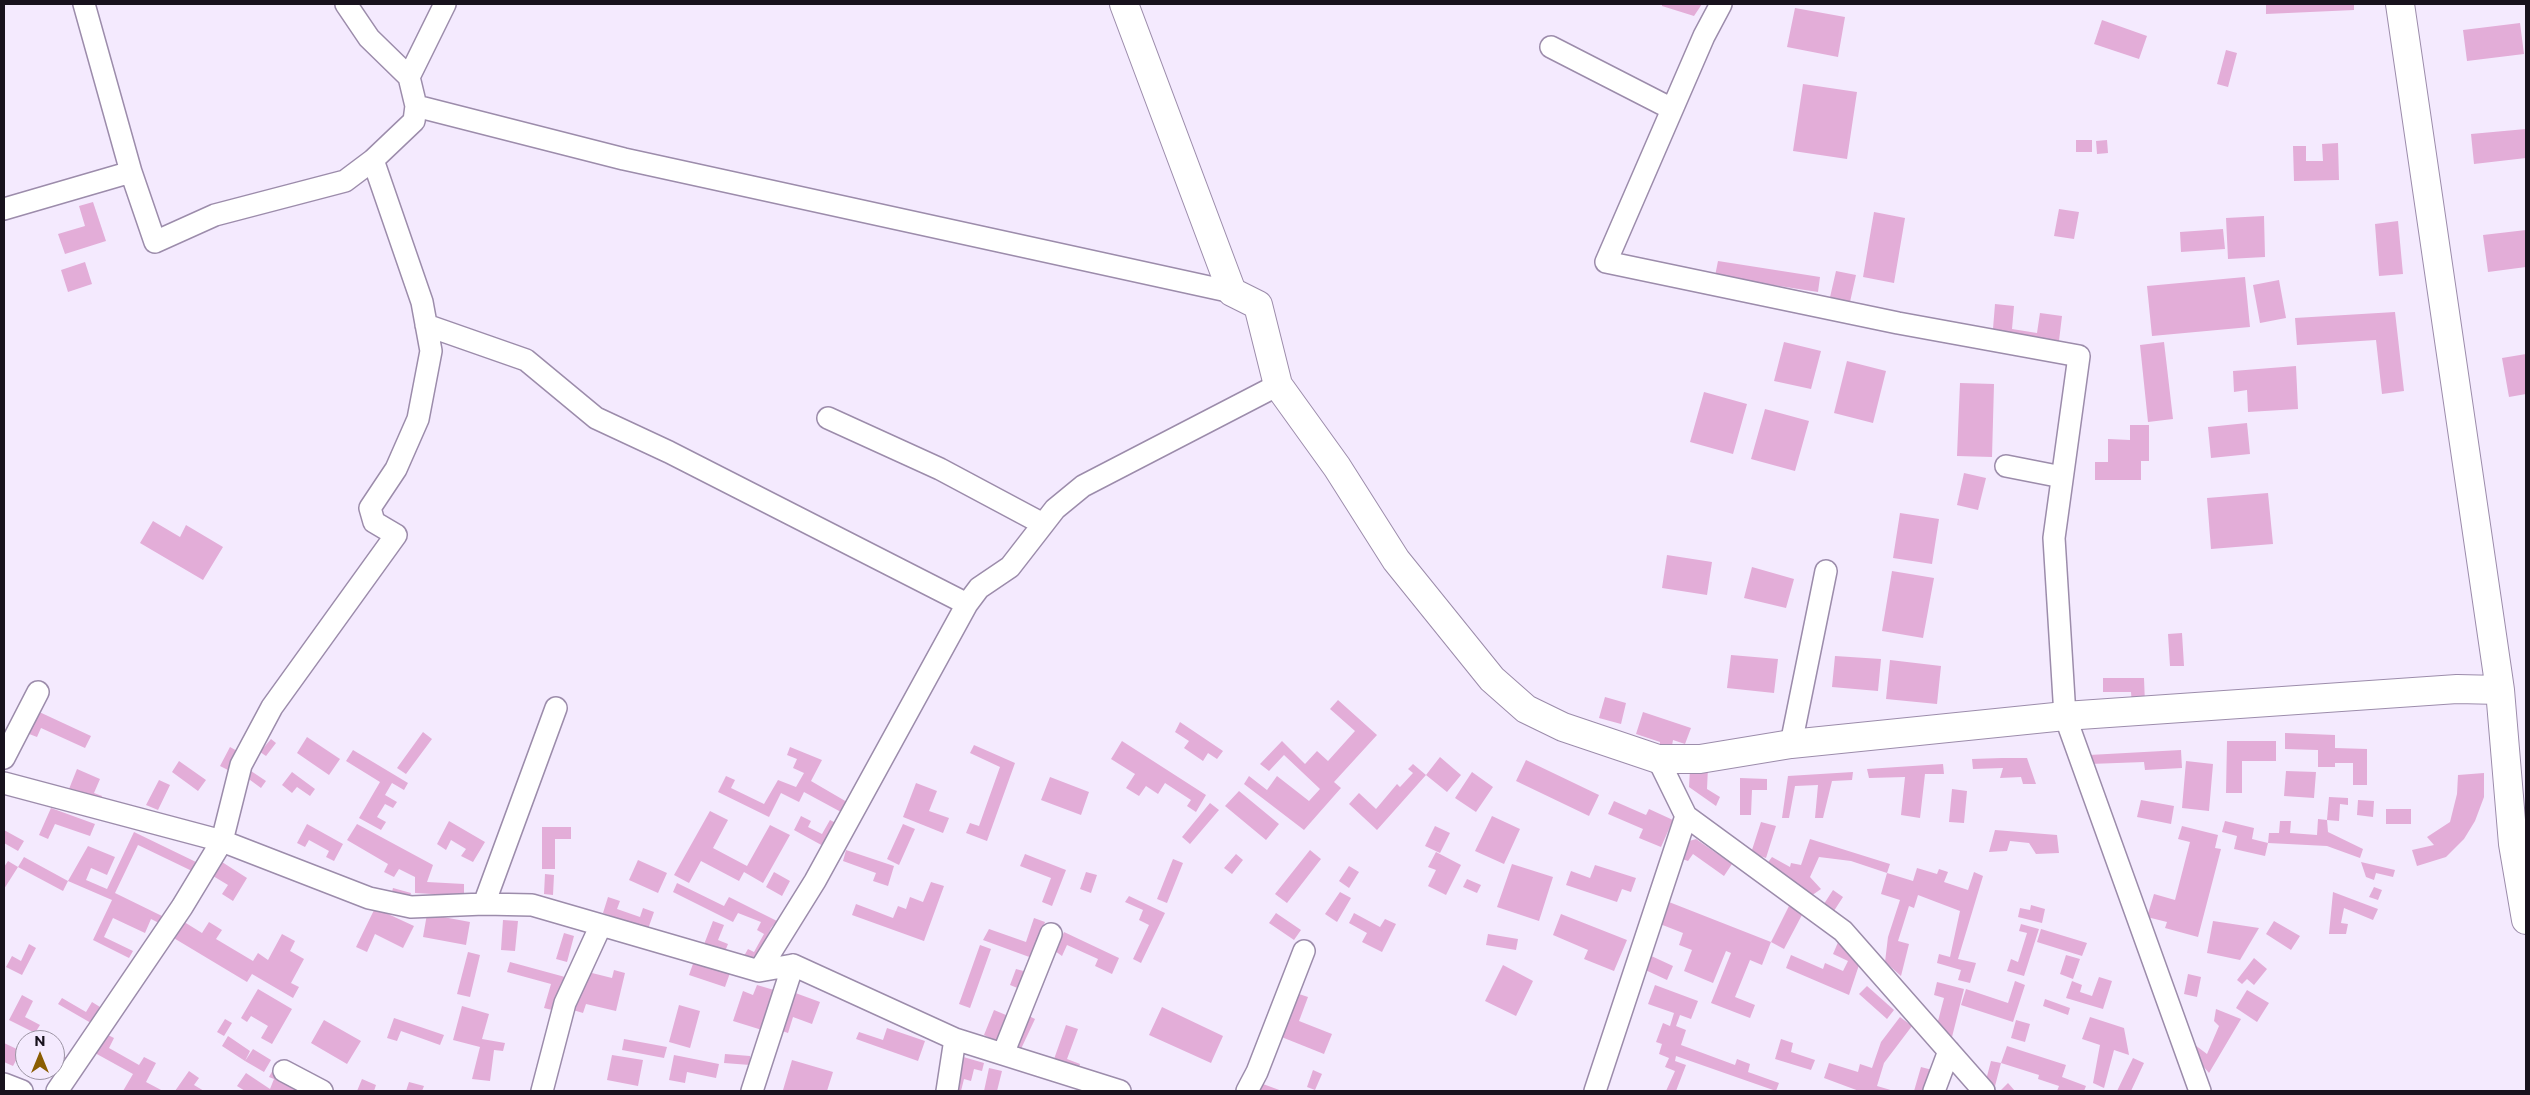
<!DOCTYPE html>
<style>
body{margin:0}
#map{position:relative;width:2530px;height:1095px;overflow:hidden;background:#f4eafe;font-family:Montserrat,sans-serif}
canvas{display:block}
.frame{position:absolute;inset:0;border:5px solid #18121d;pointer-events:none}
.north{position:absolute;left:15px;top:1030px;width:50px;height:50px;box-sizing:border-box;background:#f4eafe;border:1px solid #9c94a4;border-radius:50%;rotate:0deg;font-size:14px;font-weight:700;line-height:20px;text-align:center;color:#18121d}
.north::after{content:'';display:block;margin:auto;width:18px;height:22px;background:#8b5d02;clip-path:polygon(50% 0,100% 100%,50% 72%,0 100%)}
</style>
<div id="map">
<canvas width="2530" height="1095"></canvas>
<div class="frame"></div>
<div class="north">N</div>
</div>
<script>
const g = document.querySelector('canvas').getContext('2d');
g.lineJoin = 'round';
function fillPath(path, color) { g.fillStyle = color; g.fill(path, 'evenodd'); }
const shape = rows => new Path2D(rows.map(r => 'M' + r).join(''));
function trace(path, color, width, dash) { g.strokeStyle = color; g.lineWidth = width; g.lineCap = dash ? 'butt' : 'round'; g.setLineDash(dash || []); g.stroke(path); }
fillPath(shape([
 [1662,4,1702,4,1694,16,1662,6],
 [2266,4,2354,4,2354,10,2266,14],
 [1795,8,1845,17,1838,57,1787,47],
 [2102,20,2147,36,2139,59,2094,44],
 [2520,23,2524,54,2467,61,2463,30],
 [2226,50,2237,53,2228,87,2217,84],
 [1803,84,1857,92,1847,159,1793,151],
 [2526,129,2526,158,2474,164,2471,134],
 [2076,140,2092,140,2092,152,2076,152],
 [2107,140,2108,153,2097,154,2096,141],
 [2338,143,2339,180,2294,181,2293,146,2306,146,2306,161,2323,161,2322,144],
 [93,202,106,241,65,254,58,234,85,226,79,206],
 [2059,209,2079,212,2074,239,2054,236],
 [1874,212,1905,218,1894,283,1863,277],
 [2264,216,2265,257,2228,259,2226,218],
 [2398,221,2403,274,2379,276,2375,224],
 [2223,229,2225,249,2181,252,2180,232],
 [2526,230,2526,267,2488,272,2483,235],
 [1718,261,1820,277,1818,292,1715,276],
 [85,262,92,284,68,292,61,270],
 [1836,271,1856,275,1848,311,1828,306],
 [2245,277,2250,327,2152,336,2147,286],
 [2279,280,2286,318,2260,323,2253,285],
 [1995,304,2014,306,2012,329,2037,333,2040,313,2062,316,2058,349,1992,341],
 [2395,312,2404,391,2382,394,2376,340,2297,345,2295,318],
 [1784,342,1821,351,1811,389,1774,381],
 [2164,342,2173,419,2148,422,2140,345],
 [2526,354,2526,394,2509,397,2502,358],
 [1847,361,1886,371,1873,423,1834,413],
 [2296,366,2298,409,2248,412,2247,390,2234,392,2233,371],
 [1960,383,1994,384,1992,457,1957,456],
 [1704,392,1747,404,1733,454,1690,442],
 [1765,409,1809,421,1795,471,1751,459],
 [2247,423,2250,454,2211,458,2208,427],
 [2130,425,2149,425,2149,461,2141,461,2141,480,2095,480,2095,462,2108,462,2108,439,2130,440],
 [1964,473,1986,478,1978,510,1957,505],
 [2268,493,2273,544,2211,549,2207,498],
 [1900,513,1939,519,1932,564,1893,558],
 [153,521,180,537,186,525,223,547,203,580,140,543],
 [1667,555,1712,562,1707,595,1662,588],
 [1752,567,1794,579,1786,608,1744,598],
 [1892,571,1934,578,1923,638,1882,631],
 [2182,633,2184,666,2170,666,2168,634],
 [1731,655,1778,659,1774,693,1727,688],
 [1835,656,1881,659,1878,691,1832,687],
 [1890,660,1941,666,1937,704,1886,699],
 [2103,678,2144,678,2145,704,2132,705,2131,692,2103,692],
 [1605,697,1626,703,1621,724,1599,718],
 [1338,700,1377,735,1334,782,1341,788,1304,830,1244,784,1249,776,1267,790,1277,776,1309,801,1320,789,1284,755,1269,771,1260,764,1282,741,1305,764,1317,751,1328,761,1355,731,1330,709],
 [35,710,91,736,85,748,41,728,37,737,24,732],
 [1643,712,1691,728,1685,744,1673,740,1671,751,1660,753,1660,742,1636,734],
 [1180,722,1223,751,1217,759,1208,753,1203,761,1184,748,1189,741,1175,732],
 [423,732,432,739,406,774,397,768],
 [2285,733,2335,735,2335,748,2367,749,2367,785,2353,785,2353,763,2335,763,2335,767,2318,767,2318,750,2285,749],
 [307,737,340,759,329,775,297,753],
 [271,739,276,743,266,756,260,752],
 [1122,741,1206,795,1196,812,1187,806,1191,800,1165,783,1158,794,1146,786,1139,796,1126,788,1135,774,1111,759],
 [2227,741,2276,741,2276,761,2242,761,2242,793,2226,793],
 [974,745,1015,763,987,841,966,833,970,823,979,826,1000,767,970,753],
 [230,747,239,752,230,771,220,766],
 [790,747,822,760,811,781,847,802,841,812,804,792,799,802,781,793,769,817,718,792,726,776,735,780,731,788,764,804,778,780,796,787,804,773,793,768,797,759,787,755],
 [353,750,408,783,404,790,392,783,385,795,397,802,393,808,385,804,377,817,386,822,381,830,359,818,380,782,346,761],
 [2181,750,2182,768,2145,770,2144,762,2090,764,2089,755],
 [1440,757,1461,775,1447,792,1426,775],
 [2002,758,2027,758,2036,784,2023,784,2021,777,2000,778,2003,768,1973,769,1972,759],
 [1526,760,1599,795,1589,816,1516,781],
 [179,761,206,780,198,791,172,772],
 [2186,761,2213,764,2209,811,2182,808],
 [1413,764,1426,775,1377,830,1349,804,1359,793,1376,809,1397,784,1400,787,1413,773,1408,769],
 [1943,764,1944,774,1925,774,1920,818,1901,815,1905,777,1869,778,1867,769],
 [1708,767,1707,789,1720,797,1716,806,1689,787,1690,768],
 [77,769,100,779,94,793,102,796,97,806,67,794],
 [251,771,266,781,261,788,246,777],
 [2286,771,2316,772,2314,798,2284,796],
 [292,772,315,789,310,796,297,787,292,793,282,785],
 [1472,772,1493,787,1476,812,1455,798],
 [1853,772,1852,780,1832,781,1823,818,1815,818,1818,785,1795,786,1789,818,1782,818,1788,776],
 [2484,773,2484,797,2475,821,2464,839,2446,857,2417,866,2412,850,2434,845,2427,837,2450,822,2457,794,2458,775],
 [1050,777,1089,792,1081,815,1041,800],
 [1740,778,1767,779,1767,790,1752,790,1751,815,1740,815],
 [159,780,170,785,158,810,146,805],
 [916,783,937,791,929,811,949,818,943,833,903,817],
 [1952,789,1967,791,1964,823,1949,822],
 [1239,791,1279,824,1266,840,1225,806],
 [2329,797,2348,798,2348,805,2340,804,2339,821,2327,820],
 [2141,800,2174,806,2171,824,2137,817],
 [2358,800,2374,801,2373,817,2357,815],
 [1614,801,1646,815,1649,809,1673,820,1661,847,1639,838,1643,829,1608,814],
 [1210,803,1219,810,1190,844,1182,837],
 [51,808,95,824,90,836,55,824,48,839,39,835],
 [2386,809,2411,809,2411,824,2386,824],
 [710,811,728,820,713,848,747,866,770,825,790,835,763,883,744,872,739,881,701,861,689,883,674,875],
 [801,816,811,821,808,827,822,834,830,820,838,824,825,847,794,830],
 [1492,816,1520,829,1504,864,1475,851],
 [2318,819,2327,820,2328,832,2363,849,2360,858,2327,846,2268,843,2265,856,2234,849,2237,836,2222,832,2225,821,2254,828,2252,839,2268,843,2269,833,2279,833,2280,821,2291,821,2290,833,2317,835],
 [449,821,485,842,473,862,461,856,466,849,451,840,446,850,437,844],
 [1761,822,1776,826,1766,858,1751,853],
 [307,824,343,844,334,861,326,857,329,851,309,840,305,847,297,843],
 [357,824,433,865,427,882,464,884,464,896,415,893,415,877,399,869,394,877,384,872,388,864,347,840],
 [903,824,915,829,899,865,887,859],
 [1435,826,1450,833,1440,853,1425,846],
 [2182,826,2218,835,2215,848,2221,849,2198,937,2165,928,2167,922,2147,917,2154,894,2175,900,2190,842,2178,839],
 [542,827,571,827,571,839,555,839,555,869,542,869],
 [4,830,24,841,18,851,4,843],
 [1995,830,2057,835,2059,853,2036,854,2029,843,2010,841,2007,851,1989,852],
 [134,832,196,862,192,871,138,845,115,893,162,916,159,923,151,919,145,933,113,918,104,937,133,951,129,958,93,940,112,900,68,881,88,846,115,857,107,875,91,868,86,880,107,889],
 [1696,839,1732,864,1724,876,1693,854,1688,861,1679,858,1686,842],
 [1810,839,1890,864,1887,873,1851,861,1819,857,1810,877,1821,889,1811,896,1766,865,1772,857,1790,867,1791,863,1801,865],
 [846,850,894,866,888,886,873,881,876,873,843,861],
 [1310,850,1321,859,1287,903,1275,894],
 [1436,852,1461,865,1446,895,1428,886,1436,870,1428,867],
 [1025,854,1066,870,1052,906,1042,902,1051,878,1020,866],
 [1236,854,1243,860,1232,874,1224,868],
 [24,857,68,881,63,891,18,867],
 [1173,859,1183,863,1167,903,1157,899],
 [638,860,667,873,658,893,629,880],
 [8,861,18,867,4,889,4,867],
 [222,862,247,878,233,901,222,894,228,885,213,876],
 [2361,862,2395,870,2393,877,2376,873,2374,880,2366,877],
 [1512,864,1553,877,1539,921,1497,907],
 [1595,865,1636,878,1631,892,1622,889,1617,902,1566,885,1571,871,1590,878],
 [1349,866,1359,872,1349,888,1339,881],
 [1917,868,1937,874,1939,869,1948,872,1944,882,1968,890,1974,872,1983,876,1958,959,1976,963,1970,983,1958,980,1961,970,1937,963,1939,954,1950,957,1960,911,1918,895,1914,908,1909,906,1898,941,1909,944,1901,976,1885,962,1888,937,1900,900,1881,894,1887,873,1913,881],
 [774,872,790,881,782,896,766,887],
 [1086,872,1097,875,1091,893,1080,889],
 [545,874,554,875,553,895,544,894],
 [1467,879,1481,885,1477,893,1463,887],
 [931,882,944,886,924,941,852,915,856,904,893,918,898,906,906,909,910,897,923,902],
 [677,883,724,906,729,897,777,921,771,928,756,962,744,956,748,949,754,952,764,934,757,930,761,922,738,913,733,922,673,892],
 [2374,887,2382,890,2378,900,2369,897],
 [393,888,411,893,408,901,391,896],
 [1833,890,1843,897,1830,917,1820,910],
 [1340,892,1351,898,1337,922,1325,914],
 [2333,892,2378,909,2373,920,2344,908,2341,923,2348,924,2346,934,2329,934],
 [1129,896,1165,913,1141,963,1133,959,1149,925,1139,920,1143,910,1125,902],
 [608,897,620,901,617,909,640,917,643,908,654,912,648,929,603,913],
 [1669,902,1771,942,1762,965,1750,960,1735,997,1755,1005,1750,1018,1711,1003,1731,953,1726,951,1713,983,1684,971,1692,950,1679,945,1683,933,1660,924],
 [2031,905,2045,909,2042,923,2018,917,2020,908,2030,910],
 [1789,906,1803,913,1784,949,1771,942],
 [375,908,414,926,403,948,375,934,367,952,356,947],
 [1276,913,1301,930,1294,940,1269,923],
 [1354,913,1380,927,1385,919,1396,924,1382,952,1362,942,1367,933,1349,923],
 [427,914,470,922,466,945,423,937],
 [1561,914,1627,940,1614,971,1584,959,1588,950,1553,935],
 [1034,918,1045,922,1032,958,983,940,989,929,1026,942],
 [181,920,202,933,209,922,222,930,216,939,253,961,258,953,268,960,282,934,295,941,290,951,304,959,291,983,299,987,293,998,252,974,247,982,172,937],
 [503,920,518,921,515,951,501,950],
 [713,921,724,925,718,940,728,944,724,954,703,947],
 [2213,921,2259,928,2240,960,2207,953],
 [2274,921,2300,936,2291,950,2266,934],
 [2021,924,2039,929,2024,976,2007,971,2011,959,2018,962,2027,933,2019,931],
 [2041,929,2087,943,2082,956,2037,942],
 [1064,932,1119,958,1112,974,1095,966,1098,959,1067,945,1062,956,1055,951],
 [564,933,574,936,567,962,556,959],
 [1488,934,1518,939,1516,950,1486,945],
 [1839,940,1861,959,1849,995,1786,968,1791,955,1823,969,1825,963,1843,971,1848,961,1833,954],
 [29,944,36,948,22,975,6,967,12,956,21,961],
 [980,945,991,949,970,1008,959,1004],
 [468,952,480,955,470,997,457,994],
 [1647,954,1673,966,1667,980,1641,968],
 [2066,955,2080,959,2073,979,2060,974],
 [2254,958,2267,969,2254,985,2247,979,2242,984,2237,980],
 [694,961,730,973,725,987,689,975],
 [510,962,565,977,556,1011,544,1008,551,984,507,972],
 [595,962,592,973,612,978,614,970,625,973,616,1011,586,1004,583,1013,573,1010],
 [1503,965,1533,981,1516,1016,1485,1001],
 [1016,969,1027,972,1020,989,1010,985],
 [2188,974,2201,977,2197,997,2184,994],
 [2099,977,2112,981,2103,1009,2066,998,2072,981,2082,985,2080,992,2092,996],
 [2015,981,2025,985,2013,1022,1961,1005,1966,989,2008,1003],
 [1937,982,1964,989,1951,1041,1933,1023,1938,1021,1944,998,1934,995],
 [757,985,774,990,762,1030,733,1021,743,991,753,995],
 [1655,985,1698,1001,1691,1019,1680,1015,1676,1026,1686,1030,1681,1045,1735,1065,1737,1059,1750,1064,1748,1072,1779,1083,1776,1091,1676,1056,1675,1061,1686,1065,1676,1091,1666,1091,1675,1071,1665,1067,1669,1058,1659,1054,1662,1044,1656,1042,1663,1023,1670,1026,1674,1013,1648,1004],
 [1867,986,1894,1010,1887,1019,1859,994],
 [258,989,292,1009,272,1044,261,1038,268,1026,251,1016,247,1022,241,1018],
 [2247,990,2269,1003,2257,1022,2236,1008],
 [790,991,820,1002,812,1024,793,1017,788,1033,776,1029],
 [1296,993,1308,997,1299,1021,1332,1034,1324,1054,1279,1036],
 [22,995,33,1001,25,1017,40,1025,35,1033,9,1020],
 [62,998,86,1012,92,1002,100,1007,91,1023,58,1004],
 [2045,999,2070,1008,2068,1015,2043,1006],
 [679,1005,700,1011,690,1048,669,1042],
 [462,1006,489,1014,482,1039,505,1043,503,1051,494,1050,490,1081,472,1079,480,1047,453,1040],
 [1162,1007,1223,1036,1211,1063,1149,1035],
 [2216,1009,2241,1019,2209,1073,2190,1051,2195,1045,2207,1054,2219,1026,2214,1021],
 [994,1010,1006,1015,996,1041,984,1035],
 [1027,1015,1035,1019,1020,1051,1012,1047],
 [1900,1017,1912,1026,1884,1063,1877,1086,1894,1091,1859,1091,1824,1078,1829,1063,1858,1072,1860,1064,1872,1068,1881,1042],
 [2090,1017,2124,1028,2129,1055,2114,1050,2104,1088,2093,1083,2100,1045,2082,1039],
 [394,1018,444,1035,440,1045,401,1031,397,1041,387,1038],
 [225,1019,232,1023,224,1036,217,1032],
 [324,1020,361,1041,347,1064,311,1043],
 [2016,1020,2030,1024,2025,1042,2011,1038],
 [1066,1025,1078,1029,1067,1059,1080,1064,1078,1070,1053,1062],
 [887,1028,925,1041,918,1061,856,1039,859,1032,883,1040],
 [106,1034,114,1038,109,1048,139,1065,144,1057,156,1063,146,1082,163,1091,123,1091,133,1074,95,1053],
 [228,1036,250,1051,245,1061,253,1049,271,1060,264,1072,245,1061,222,1046],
 [624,1039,667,1047,664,1058,622,1050],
 [1781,1039,1793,1043,1791,1052,1815,1060,1811,1070,1775,1059],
 [4,1043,21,1051,13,1066,4,1062],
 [2007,1046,2066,1065,2062,1077,2086,1086,2084,1091,2057,1091,2059,1086,2038,1079,2039,1075,2001,1063,1994,1090,1986,1080,1991,1061,2001,1063],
 [55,1052,67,1058,58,1078,48,1073,49,1070,55,1070],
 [725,1054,750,1056,750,1065,724,1063],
 [612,1055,643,1060,638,1086,607,1080],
 [674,1055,719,1064,716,1078,687,1072,685,1083,669,1080],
 [960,1056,984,1063,982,1071,974,1069,971,1081,964,1079,961,1091,950,1091],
 [2133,1058,2144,1063,2131,1091,2117,1091],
 [792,1060,833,1072,827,1091,783,1090],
 [275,1066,318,1091,245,1091,237,1086,246,1073,270,1089,274,1079,269,1077],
 [1921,1067,1936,1071,1930,1091,1914,1091],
 [989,1068,1002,1071,997,1091,984,1091],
 [1313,1070,1322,1074,1315,1090,1307,1087],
 [189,1071,199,1078,194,1085,204,1091,175,1091],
 [362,1079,376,1085,374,1091,357,1091],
 [409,1082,424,1086,422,1091,406,1091],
 [2008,1083,2015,1091,2000,1091],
 [1263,1084,1282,1091,1260,1091]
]), '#e3add8');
const street = shape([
 [84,4,131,172],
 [346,4,369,38,409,77,416,106,624,159,1232,292],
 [1721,4,1704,36,1606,262,1898,323,2079,356,2054,538,2065,716,2200,1091],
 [1551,47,1672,109],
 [409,77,445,4],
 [4,209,131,172,155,242,215,215,345,181,373,160],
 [426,325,526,360,596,418,669,452,967,604],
 [828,418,940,469,1043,524],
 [2006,466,2062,477],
 [1791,744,1826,571],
 [4,758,38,692],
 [1658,759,1686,816,1843,931,1984,1091],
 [4,783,222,841,241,765,272,707,396,535,374,522,370,508,396,469,418,419,431,351,422,302,373,160,414,121,416,106],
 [484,904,556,708],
 [759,971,793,965,955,1039,1120,1091],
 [1003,1054,1051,934],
 [284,1071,322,1091],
 [4,1084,22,1091],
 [57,1091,182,907,222,841,369,898,411,907,484,904,532,905,601,925],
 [542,1091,565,1003,601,925,759,971,815,881,967,604,979,588,1010,567,1055,509,1083,486,1278,385],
 [752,1091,793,965],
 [947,1091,955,1039],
 [1247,1091,1257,1072,1304,951],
 [1595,1091,1686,816],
 [1934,1091,1949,1051]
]);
const secondary = shape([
 [1124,4,1232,292,1258,305,1278,385,1337,467,1396,560,1492,679,1526,709,1563,727,1658,759,1700,759,1791,744,2065,716,2457,689,2500,690],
 [2400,4,2500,690,2513,844,2526,920]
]);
trace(street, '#9c8cab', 24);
trace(secondary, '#9c8cab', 30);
trace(street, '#fff', 21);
trace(secondary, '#fff', 28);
</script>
